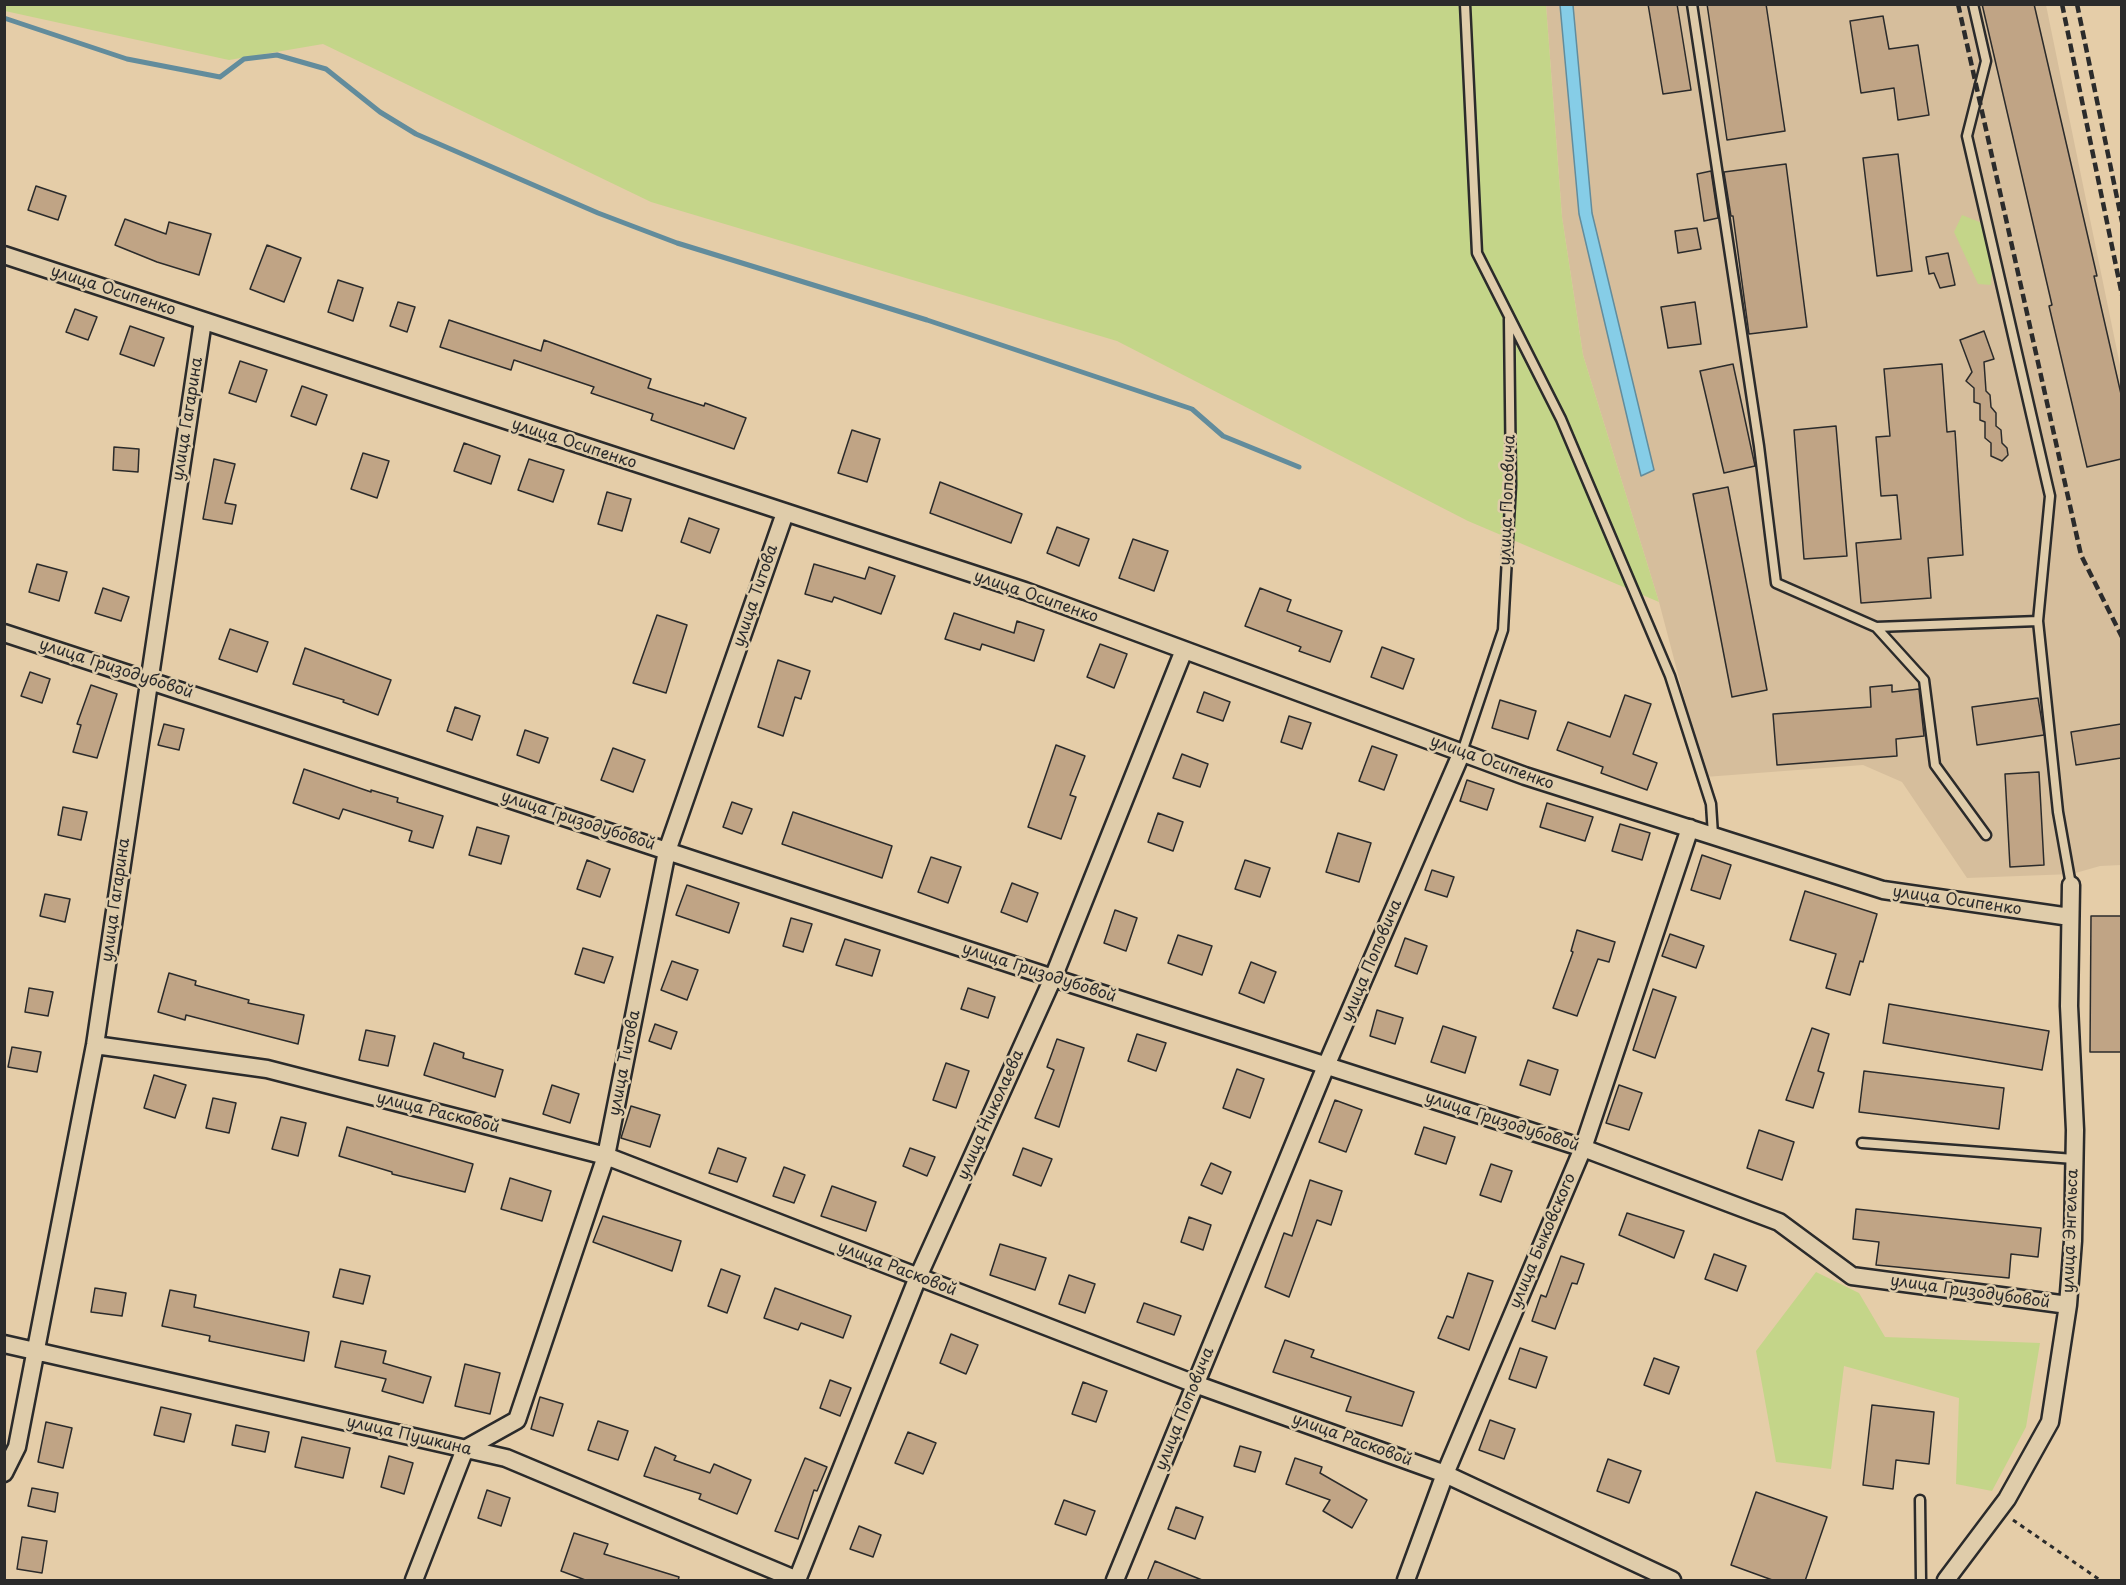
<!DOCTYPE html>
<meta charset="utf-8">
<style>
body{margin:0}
#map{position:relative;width:2126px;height:1585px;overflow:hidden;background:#e5cda8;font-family:"Playpen Sans",sans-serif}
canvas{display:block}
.frame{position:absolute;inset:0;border:6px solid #2b2b2b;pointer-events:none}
</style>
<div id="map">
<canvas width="2126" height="1585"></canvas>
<div class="frame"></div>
</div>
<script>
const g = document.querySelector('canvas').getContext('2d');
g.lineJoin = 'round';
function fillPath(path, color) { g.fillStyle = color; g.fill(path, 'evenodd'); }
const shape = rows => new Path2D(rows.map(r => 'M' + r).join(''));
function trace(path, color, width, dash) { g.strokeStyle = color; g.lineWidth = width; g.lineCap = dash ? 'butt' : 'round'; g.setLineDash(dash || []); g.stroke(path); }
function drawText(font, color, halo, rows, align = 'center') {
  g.font = font + ' "Playpen Sans",sans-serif'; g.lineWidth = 5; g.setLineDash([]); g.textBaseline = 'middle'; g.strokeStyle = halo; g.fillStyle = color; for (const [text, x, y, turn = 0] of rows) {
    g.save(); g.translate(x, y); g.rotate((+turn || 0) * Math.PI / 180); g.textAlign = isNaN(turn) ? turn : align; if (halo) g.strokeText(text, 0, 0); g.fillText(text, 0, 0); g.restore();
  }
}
fillPath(shape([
 [1546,5,2046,5,2121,370,2121,865,2100,866,2072,874,1967,878,1902,782,1863,765,1705,777,1659,602,1583,355,1562,217]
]), '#d6be9c');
fillPath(shape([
 [5,4,1546,5,1562,217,1583,355,1659,602,1468,521,1117,341,651,202,323,44,229,60,5,11],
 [1962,215,1982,223,1992,269,1991,285,1978,284,1954,232],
 [1816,1272,1859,1293,1885,1337,2040,1343,2026,1427,1992,1491,1956,1484,1959,1398,1844,1366,1831,1469,1776,1462,1756,1351]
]), '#c4d589');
const water = shape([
 [1560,5,1573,5,1592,213,1654,470,1641,476,1579,214,1560,5]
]);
fillPath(water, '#86cde7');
trace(water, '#628c9c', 1.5);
trace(shape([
 [4,18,127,59,220,77,244,59,277,55,326,69,380,112,416,134,598,213,677,243,927,320,1192,409,1223,436,1299,467]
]), '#628c9c', 5);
const building = shape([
 [1648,4,1677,4,1691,90,1663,94,1648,4],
 [1707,4,1766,4,1785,131,1727,140,1707,4],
 [1982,4,2034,4,2097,276,2094,276,2121,394,2121,459,2087,467,2049,306,2052,305,1982,4],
 [1883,16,1889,49,1918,45,1929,115,1898,120,1894,88,1861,93,1850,21,1883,16],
 [1898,154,1912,271,1877,276,1863,158,1898,154],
 [1786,164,1807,327,1749,334,1733,216,1731,216,1724,172,1786,164],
 [1711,171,1718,218,1704,221,1697,174,1711,171],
 [36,186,66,196,58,220,28,210,36,186],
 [125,219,166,234,169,222,211,234,199,275,157,262,115,245,125,219],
 [1697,228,1701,249,1678,253,1675,231,1697,228],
 [267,245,301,258,284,302,250,289,267,245],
 [1948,253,1955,285,1940,288,1934,273,1929,274,1926,257,1948,253],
 [338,280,363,288,353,321,328,312,338,280],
 [398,302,415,307,407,332,390,326,398,302],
 [1695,302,1701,344,1668,348,1661,307,1695,302],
 [75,309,97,317,88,340,66,332,75,309],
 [449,320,541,351,544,340,651,379,648,388,704,406,705,403,746,418,734,449,651,420,653,414,591,393,594,387,514,360,511,370,440,347,449,320],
 [130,326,164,338,154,366,120,354,130,326],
 [1984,331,1994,359,1984,362,1986,391,1990,395,1991,407,1996,413,1996,426,2001,430,2002,443,2007,448,2008,455,2002,461,1991,456,1991,443,1985,438,1985,422,1980,420,1980,404,1974,402,1974,388,1966,381,1972,372,1960,340,1984,331],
 [240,361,267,370,256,402,229,393,240,361],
 [1733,364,1755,466,1724,473,1700,371,1733,364],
 [1942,364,1947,432,1955,431,1963,555,1928,558,1931,598,1861,603,1856,543,1901,539,1897,495,1881,496,1876,437,1890,436,1884,369,1942,364],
 [302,386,327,395,316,425,291,416,302,386],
 [1836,426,1847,556,1804,559,1794,430,1836,426],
 [852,430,880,439,867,482,838,473,852,430],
 [464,443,500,456,491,484,454,471,464,443],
 [114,447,139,449,138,472,113,470,114,447],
 [363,453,389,461,377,498,351,489,363,453],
 [214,459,235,464,225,503,236,505,232,524,203,519,214,459],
 [529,459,564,470,553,502,518,490,529,459],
 [940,482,1022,514,1011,543,930,513,940,482],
 [1728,487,1767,690,1732,697,1693,494,1728,487],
 [607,492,631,499,622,531,598,524,607,492],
 [689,518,719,529,710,553,681,542,689,518],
 [1057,527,1089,539,1079,566,1047,553,1057,527],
 [1133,539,1168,551,1154,591,1119,578,1133,539],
 [37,564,67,572,59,601,29,592,37,564],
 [814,564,865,579,869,567,895,576,881,614,834,597,832,602,805,594,814,564],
 [103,588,129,597,121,621,95,613,103,588],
 [1260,588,1291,600,1287,611,1342,631,1330,662,1299,651,1301,647,1245,626,1260,588],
 [954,613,1014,633,1017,621,1044,630,1034,661,982,644,980,650,945,639,954,613],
 [657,615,687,625,666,693,633,683,657,615],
 [230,629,268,642,257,672,219,659,230,629],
 [1100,644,1127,654,1114,688,1087,677,1100,644],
 [1382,647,1414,659,1403,689,1371,677,1382,647],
 [305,648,391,680,378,715,343,702,344,700,293,684,305,648],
 [778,660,810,671,801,699,795,697,783,736,758,727,778,660],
 [30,672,50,679,42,703,21,696,30,672],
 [91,685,117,694,97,758,73,752,81,725,77,724,91,685],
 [1892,685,1892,692,1919,689,1924,736,1896,739,1897,756,1777,765,1773,714,1871,707,1870,687,1892,685],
 [1204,692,1230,702,1223,721,1197,712,1204,692],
 [1625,695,1651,704,1633,754,1657,763,1647,790,1601,773,1603,767,1557,750,1568,722,1610,737,1625,695],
 [2038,698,2044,735,1977,745,1972,707,2038,698],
 [1500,700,1536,711,1528,739,1492,728,1500,700],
 [455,707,480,716,472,740,447,731,455,707],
 [1289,716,1311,723,1302,749,1281,742,1289,716],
 [164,724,184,729,179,750,158,745,164,724],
 [2121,724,2121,758,2076,765,2071,732,2121,724],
 [525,730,548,738,539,763,517,755,525,730],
 [1056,745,1085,756,1070,795,1076,797,1061,839,1028,827,1056,745],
 [1372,746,1397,755,1384,790,1359,781,1372,746],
 [613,748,645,760,633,792,601,780,613,748],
 [1182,754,1208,764,1200,787,1173,778,1182,754],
 [304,769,371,792,371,790,398,798,397,802,443,816,433,848,409,841,412,831,343,809,339,819,293,803,304,769],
 [2039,772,2044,865,2010,867,2005,774,2039,772],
 [1467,780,1494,789,1487,810,1460,801,1467,780],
 [732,802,752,809,742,834,723,827,732,802],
 [1547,803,1593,817,1585,841,1540,827,1547,803],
 [63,807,87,812,81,840,58,835,63,807],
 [793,812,892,846,882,878,782,844,793,812],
 [1158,813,1183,822,1173,851,1148,842,1158,813],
 [1620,824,1650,833,1642,860,1612,851,1620,824],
 [477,827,509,836,501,864,469,855,477,827],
 [1338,833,1371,843,1359,882,1326,872,1338,833],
 [1702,855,1731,865,1720,899,1691,890,1702,855],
 [931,857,961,867,948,903,918,892,931,857],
 [587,860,610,869,600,897,577,889,587,860],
 [1245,860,1270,868,1260,897,1235,889,1245,860],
 [1432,870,1454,877,1447,897,1425,890,1432,870],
 [1012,883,1038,893,1027,922,1001,912,1012,883],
 [687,885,739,903,729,933,676,915,687,885],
 [1805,891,1877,914,1863,962,1860,961,1850,995,1826,988,1836,954,1790,940,1805,891],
 [45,894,70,899,65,922,40,916,45,894],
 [1115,910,1137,918,1126,951,1104,943,1115,910],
 [2091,916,2121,916,2121,1052,2090,1052,2091,916],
 [791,918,812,924,803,952,783,946,791,918],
 [1577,930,1615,942,1609,962,1598,959,1577,1016,1553,1008,1573,952,1571,951,1577,930],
 [1670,934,1704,946,1696,968,1662,956,1670,934],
 [1178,935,1212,946,1202,975,1168,963,1178,935],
 [1405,938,1427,946,1417,974,1395,966,1405,938],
 [845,939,880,950,872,976,836,965,845,939],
 [583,948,613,957,604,983,575,974,583,948],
 [672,961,698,970,687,1000,661,990,672,961],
 [1251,962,1276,972,1264,1003,1239,993,1251,962],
 [169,973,196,981,195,985,249,1000,248,1003,304,1015,298,1044,186,1015,185,1020,158,1012,169,973],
 [29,988,53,992,48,1016,25,1012,29,988],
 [968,988,995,997,988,1018,961,1009,968,988],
 [1653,989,1676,997,1655,1058,1633,1050,1653,989],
 [1889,1004,2049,1031,2042,1070,1883,1043,1889,1004],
 [1377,1010,1403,1018,1395,1044,1370,1036,1377,1010],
 [655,1024,677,1032,671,1049,649,1041,655,1024],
 [1443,1026,1476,1037,1465,1073,1431,1062,1443,1026],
 [1812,1028,1829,1034,1818,1071,1824,1073,1813,1108,1786,1100,1812,1028],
 [366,1030,395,1036,388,1066,359,1060,366,1030],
 [1137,1034,1166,1043,1156,1071,1128,1061,1137,1034],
 [1057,1039,1084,1048,1059,1127,1035,1118,1054,1070,1047,1067,1057,1039],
 [434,1043,464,1053,463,1058,503,1070,495,1097,424,1075,434,1043],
 [12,1047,41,1052,37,1072,8,1067,12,1047],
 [1528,1060,1558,1070,1550,1095,1520,1085,1528,1060],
 [946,1063,969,1071,956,1108,933,1100,946,1063],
 [1237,1069,1264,1079,1250,1118,1223,1108,1237,1069],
 [1864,1071,2004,1088,1999,1129,1859,1112,1864,1071],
 [154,1075,186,1085,175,1118,144,1108,154,1075],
 [552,1085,579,1094,570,1123,543,1114,552,1085],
 [1619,1085,1642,1093,1629,1130,1606,1123,1619,1085],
 [213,1098,236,1103,229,1133,206,1128,213,1098],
 [1335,1100,1362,1110,1346,1152,1319,1142,1335,1100],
 [631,1106,660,1115,650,1147,621,1138,631,1106],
 [281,1117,306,1123,298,1156,272,1149,281,1117],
 [347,1127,473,1164,465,1192,392,1174,392,1172,339,1156,347,1127],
 [1424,1127,1455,1137,1446,1164,1415,1154,1424,1127],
 [1759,1130,1794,1142,1782,1180,1747,1168,1759,1130],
 [718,1148,746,1158,737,1182,709,1173,718,1148],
 [910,1148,935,1157,927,1176,903,1166,910,1148],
 [1023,1148,1052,1159,1041,1186,1013,1175,1023,1148],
 [1211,1163,1231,1172,1222,1194,1201,1185,1211,1163],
 [1491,1164,1512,1171,1501,1202,1480,1195,1491,1164],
 [784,1167,805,1175,794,1203,773,1196,784,1167],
 [510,1178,551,1191,542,1221,501,1209,510,1178],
 [1310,1180,1342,1191,1331,1225,1317,1220,1289,1297,1265,1287,1284,1233,1292,1236,1310,1180],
 [832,1186,876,1202,866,1231,821,1216,832,1186],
 [1856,1209,2041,1228,2038,1257,2011,1254,2009,1278,1876,1265,1879,1242,1853,1239,1856,1209],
 [1627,1213,1684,1231,1674,1258,1619,1235,1627,1213],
 [603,1216,681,1241,672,1271,593,1242,603,1216],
 [1189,1217,1211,1225,1203,1250,1181,1242,1189,1217],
 [1000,1244,1046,1258,1035,1290,990,1275,1000,1244],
 [1714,1254,1746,1266,1737,1291,1705,1279,1714,1254],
 [1561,1256,1584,1264,1577,1284,1572,1283,1555,1329,1532,1321,1541,1295,1546,1297,1561,1256],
 [340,1269,370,1276,363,1304,333,1297,340,1269],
 [721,1269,740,1276,727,1313,708,1306,721,1269],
 [1468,1273,1493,1281,1469,1350,1438,1338,1447,1316,1453,1318,1468,1273],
 [1069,1275,1095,1284,1085,1313,1059,1304,1069,1275],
 [95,1288,126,1293,122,1316,91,1312,95,1288],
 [775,1288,851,1316,843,1338,801,1323,798,1330,764,1318,775,1288],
 [170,1290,196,1295,194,1307,309,1332,304,1361,209,1341,210,1336,162,1326,170,1290],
 [1144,1303,1181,1316,1174,1335,1137,1322,1144,1303],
 [951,1334,978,1345,966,1374,940,1363,951,1334],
 [1285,1340,1314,1350,1311,1357,1414,1392,1402,1426,1346,1411,1351,1397,1273,1372,1285,1340],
 [341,1341,386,1351,383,1363,431,1377,423,1403,382,1391,386,1379,335,1367,341,1341],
 [1520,1348,1547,1357,1536,1388,1509,1379,1520,1348],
 [1654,1358,1679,1367,1669,1394,1644,1385,1654,1358],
 [465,1364,500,1373,490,1414,455,1406,465,1364],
 [830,1380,851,1388,840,1416,820,1408,830,1380],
 [1083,1382,1107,1391,1096,1422,1072,1414,1083,1382],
 [540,1397,563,1404,553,1436,531,1429,540,1397],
 [1872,1405,1934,1412,1929,1464,1896,1460,1893,1489,1863,1485,1872,1405],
 [161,1407,191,1414,184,1442,154,1435,161,1407],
 [1490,1420,1515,1429,1504,1459,1479,1450,1490,1420],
 [598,1421,628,1431,618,1460,588,1450,598,1421],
 [46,1422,72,1428,63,1468,38,1462,46,1422],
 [236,1425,269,1432,265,1452,232,1445,236,1425],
 [908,1432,936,1443,923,1474,895,1463,908,1432],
 [302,1437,350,1448,343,1478,295,1467,302,1437],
 [1240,1446,1261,1452,1255,1472,1234,1466,1240,1446],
 [655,1447,676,1456,674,1460,710,1473,714,1464,751,1480,737,1514,699,1499,701,1494,644,1476,655,1447],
 [389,1456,413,1463,404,1494,381,1487,389,1456],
 [805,1458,827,1467,817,1491,814,1490,798,1539,775,1531,805,1458],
 [1295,1458,1322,1467,1320,1473,1367,1500,1352,1528,1323,1511,1330,1500,1286,1484,1295,1458],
 [1608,1459,1641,1471,1629,1503,1597,1491,1608,1459],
 [32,1488,58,1493,55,1512,28,1506,32,1488],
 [487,1490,510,1498,501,1526,478,1518,487,1490],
 [1756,1492,1827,1517,1805,1581,1775,1581,1731,1565,1756,1492],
 [1064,1500,1095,1511,1086,1535,1055,1524,1064,1500],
 [1176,1507,1203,1517,1195,1539,1168,1529,1176,1507],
 [859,1526,881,1535,873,1557,850,1549,859,1526],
 [574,1533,608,1544,604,1554,679,1577,678,1581,588,1581,561,1571,574,1533],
 [22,1537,47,1541,42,1573,17,1569,22,1537],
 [1155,1561,1202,1580,1201,1581,1147,1581,1155,1561]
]);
fillPath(building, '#c0a485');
trace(building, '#2b2b2b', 1.5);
const lane = shape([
 [1465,4,1477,253,1561,419,1670,676,1711,804,1713,835],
 [1692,4,1759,446,1776,583,1876,627,2038,621],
 [1973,4,1986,61,1967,136,2050,496,2038,621,2058,812,2071,885],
 [1876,627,1924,680,1935,765,1986,835],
 [1462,752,1503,630,1511,485,1509,319],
 [1862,1143,2074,1159],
 [1920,1500,1921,1580]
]);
const street = shape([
 [4,255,1025,591,1525,776,1883,890,2070,917],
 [4,633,1053,978,1583,1148,1779,1222,1852,1276,2068,1305],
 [95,1045,267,1069,606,1156,1195,1384,1445,1474,1672,1580],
 [4,1344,506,1458,797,1580],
 [4,1473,17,1447,95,1045,203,321],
 [414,1580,465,1449,517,1420,606,1156,667,851,785,513],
 [797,1580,918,1277,1053,978,1184,650],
 [1115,1580,1326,1066,1462,752],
 [1406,1580,1445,1474,1583,1148,1690,828],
 [1946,1580,2007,1499,2050,1422,2068,1305,2073,1241,2075,1130,2069,1006,2071,885]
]);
trace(lane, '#2b2b2b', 13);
trace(street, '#2b2b2b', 21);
trace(shape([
 [2013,1520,2100,1580]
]), '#2b2b2b', 3, [4.5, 4.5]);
trace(lane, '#dfccaa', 8);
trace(street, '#dfccaa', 16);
trace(shape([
 [1958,4,2081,555,2122,637],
 [2062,4,2122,295],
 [2077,4,2122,222]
]), '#2b2b2b', 4.5, [9, 4.5]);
drawText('16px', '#2b2b2b', '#dfccaa', [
 ["улица Осипенко",113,291,18],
 ["улица Гагарина",188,419,-81],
 ["улица Осипенко",574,444,18],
 ["улица Поповича",1508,500,-88],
 ["улица Титова",756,596,-71],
 ["улица Осипенко",1036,597,19],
 ["улица Гризодубовой",116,669,18],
 ["улица Осипенко",1492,763,20],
 ["улица Гризодубовой",578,821,18],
 ["улица Гагарина",116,900,-82],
 ["улица Осипенко",1957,901,8],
 ["улица Поповича",1372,961,-67],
 ["улица Гризодубовой",1039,973,18],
 ["улица Титова",625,1063,-79],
 ["улица Расковой",438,1113,14],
 ["улица Николаева",991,1115,-66],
 ["улица Гризодубовой",1502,1122,18],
 ["улица Энгельса",2071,1231,-88],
 ["улица Быковского",1543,1241,-67],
 ["улица Расковой",897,1269,21],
 ["улица Гризодубовой",1970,1292,8],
 ["улица Поповича",1185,1409,-68],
 ["улица Пушкина",409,1436,13],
 ["улица Расковой",1352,1440,20]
]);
</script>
